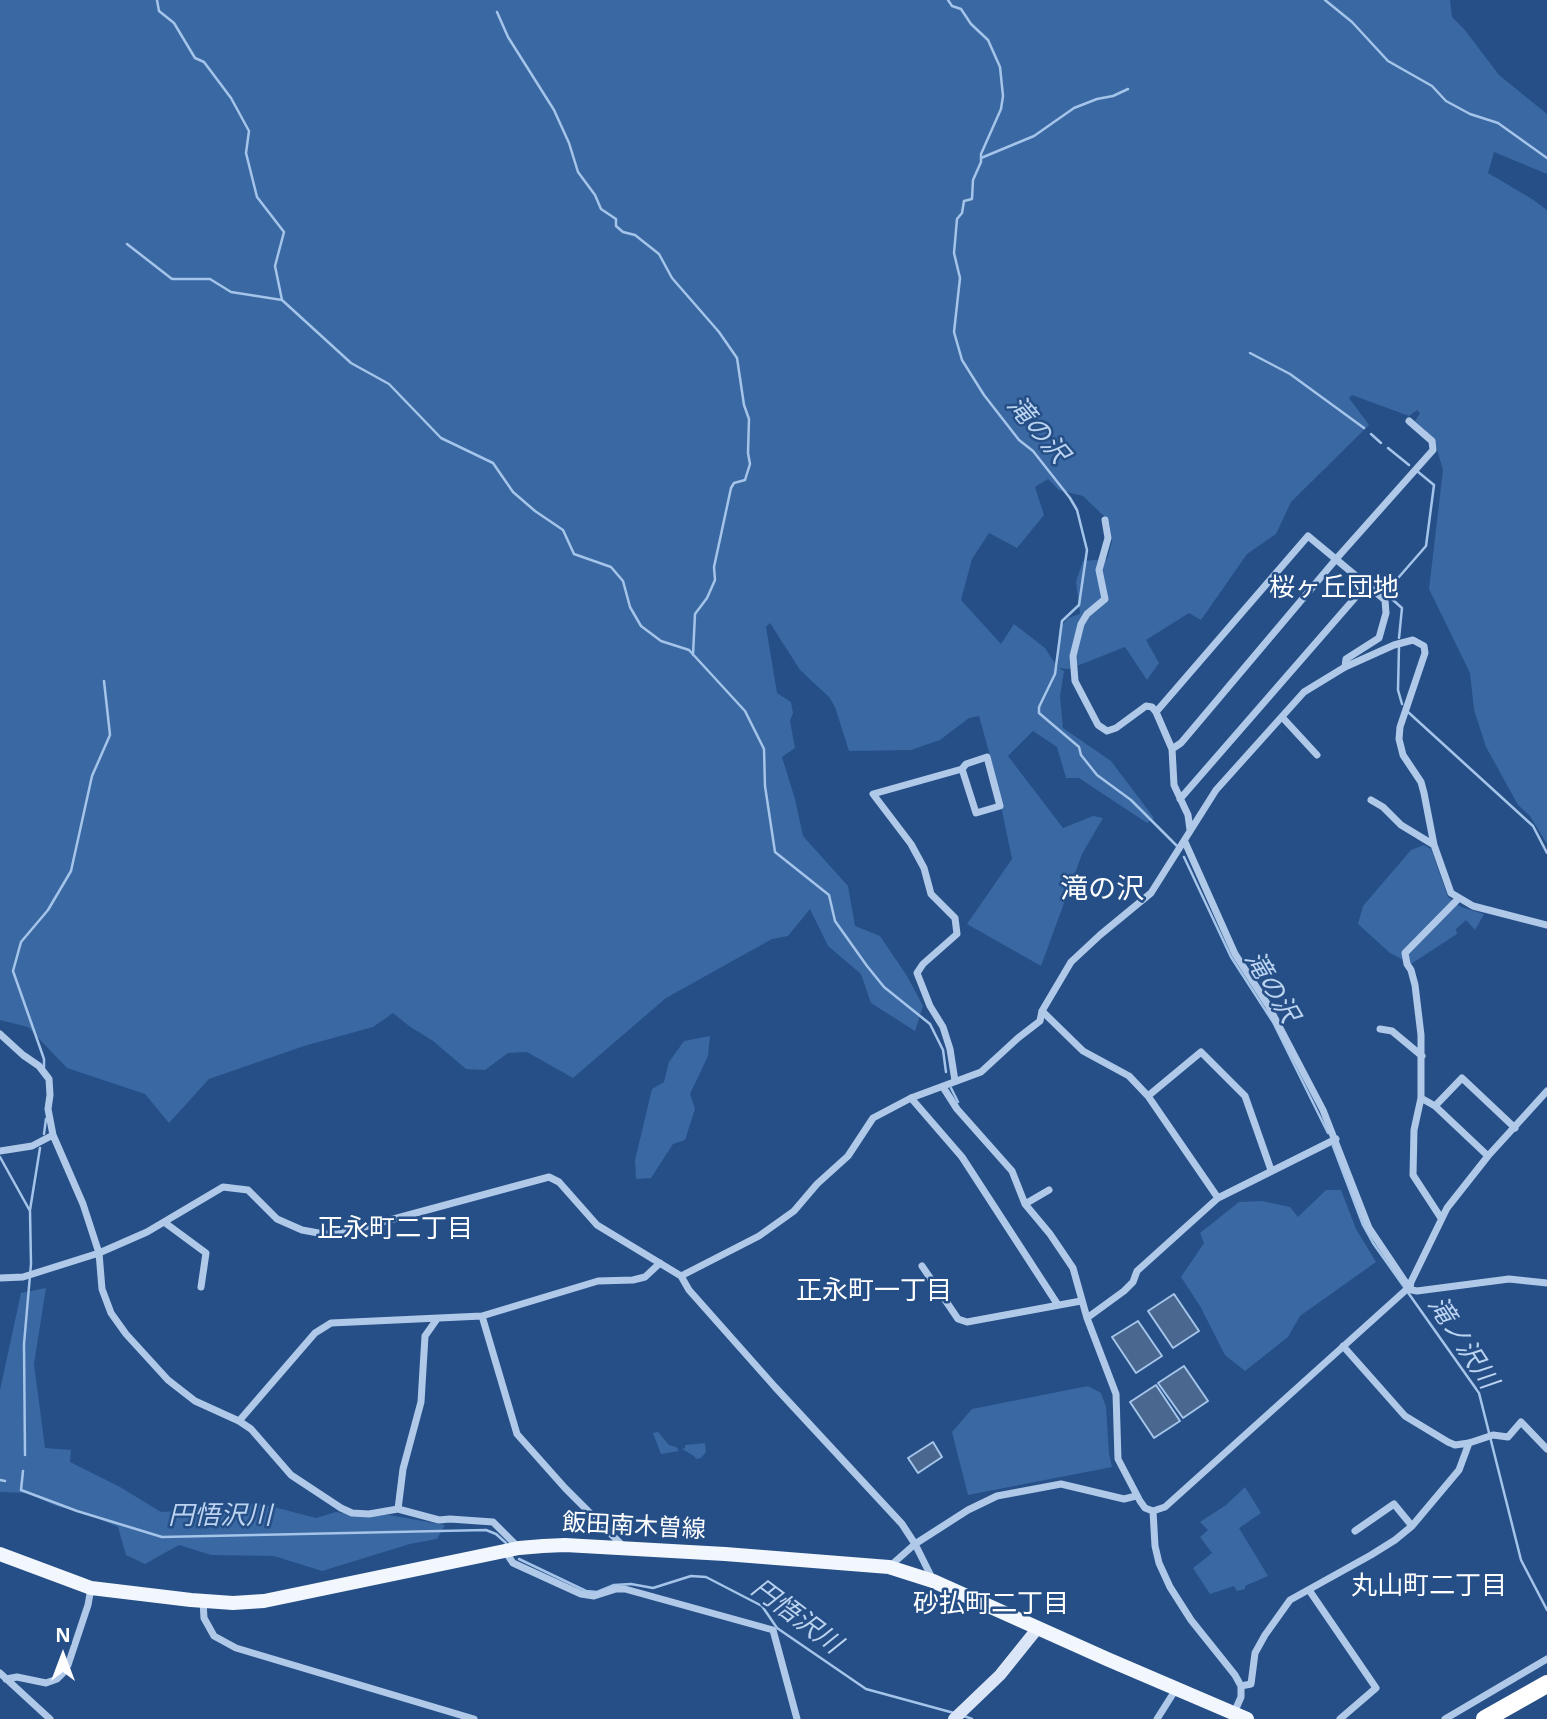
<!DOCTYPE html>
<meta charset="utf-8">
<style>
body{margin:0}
#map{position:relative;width:1547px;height:1719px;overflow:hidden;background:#254f86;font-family:"Open Sans",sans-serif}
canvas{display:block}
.north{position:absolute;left:28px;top:1621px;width:70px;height:70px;-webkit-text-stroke:5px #254f86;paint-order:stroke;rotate:0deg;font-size:19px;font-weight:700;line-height:28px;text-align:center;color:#fff}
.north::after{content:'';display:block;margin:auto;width:24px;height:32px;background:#fff;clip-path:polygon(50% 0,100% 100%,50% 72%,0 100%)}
</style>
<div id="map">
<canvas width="1547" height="1719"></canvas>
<div class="north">N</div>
</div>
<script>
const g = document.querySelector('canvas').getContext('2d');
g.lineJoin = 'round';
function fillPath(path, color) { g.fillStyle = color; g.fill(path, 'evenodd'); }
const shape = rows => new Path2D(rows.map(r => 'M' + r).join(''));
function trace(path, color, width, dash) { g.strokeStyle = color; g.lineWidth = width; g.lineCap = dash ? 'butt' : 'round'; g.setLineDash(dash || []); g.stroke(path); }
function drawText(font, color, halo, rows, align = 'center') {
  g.font = font + ' "Open Sans","Noto Sans JP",sans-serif'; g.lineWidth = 5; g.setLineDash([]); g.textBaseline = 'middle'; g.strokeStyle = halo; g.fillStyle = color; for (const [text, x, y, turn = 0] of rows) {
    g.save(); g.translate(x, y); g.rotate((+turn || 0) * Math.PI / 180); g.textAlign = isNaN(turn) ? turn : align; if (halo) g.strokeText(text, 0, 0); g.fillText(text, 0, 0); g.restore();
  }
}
fillPath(shape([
 [0,0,1450,0,1452,17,1465,30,1499,75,1547,114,1547,174,1494,152,1488,173,1532,199,1547,210,1547,844,1530,816,1518,805,1486,747,1474,710,1470,673,1429,589,1443,470,1434,439,1415,421,1420,413,1417,410,1409,416,1352,395,1349,398,1369,425,1291,502,1276,534,1247,554,1201,620,1189,613,1146,640,1159,663,1147,680,1125,647,1069,669,1058,668,1064,671,1060,696,1063,728,1111,761,1154,818,1147,823,1079,778,1066,778,1057,747,1033,731,1008,756,1063,828,1093,816,1103,818,1082,854,1041,966,967,924,1012,859,992,763,979,716,969,718,940,740,911,750,849,751,835,707,829,697,800,670,770,623,766,627,777,693,791,702,793,713,790,721,795,748,782,757,795,799,803,836,848,886,855,926,880,936,907,976,923,1006,915,1031,871,1003,861,974,828,946,810,909,788,936,772,939,666,998,573,1078,527,1052,508,1053,485,1070,466,1069,433,1041,409,1026,393,1013,373,1027,304,1046,209,1079,169,1123,145,1094,67,1068,28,1027,0,1020],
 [1048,479,1059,490,1083,496,1109,521,1112,541,1107,559,1083,561,1076,582,1080,614,1068,618,1059,629,1058,668,1045,648,1014,624,1001,644,961,600,972,559,989,533,1017,548,1044,515,1035,487],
 [1424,845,1431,849,1448,897,1461,907,1484,914,1475,930,1466,920,1456,929,1457,934,1411,964,1390,953,1358,924,1363,906,1411,850],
 [710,1036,708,1056,690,1094,695,1109,685,1140,673,1144,651,1178,636,1179,635,1160,652,1089,664,1082,669,1062,684,1041],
 [1326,1190,1341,1190,1356,1229,1376,1262,1300,1316,1288,1337,1245,1371,1225,1355,1200,1306,1181,1277,1204,1243,1200,1233,1239,1202,1262,1201,1290,1207,1298,1217],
 [46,1288,34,1364,45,1448,71,1450,70,1462,120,1487,161,1512,239,1507,258,1503,316,1518,336,1512,359,1516,389,1515,445,1525,437,1539,410,1544,322,1571,274,1556,211,1555,179,1545,145,1564,126,1555,118,1527,85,1513,56,1506,27,1493,0,1492,0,1390,21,1293],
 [1088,1386,1101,1393,1106,1407,1109,1454,1112,1467,968,1495,952,1432,972,1409],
 [658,1432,669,1445,676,1447,679,1451,661,1454,653,1433],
 [705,1443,706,1452,701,1458,696,1459,694,1456,682,1449,685,1448,685,1445],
 [1245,1487,1261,1513,1239,1528,1268,1576,1245,1586,1245,1589,1237,1591,1234,1586,1210,1594,1193,1568,1212,1553,1200,1537,1208,1530,1200,1522,1226,1505]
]), '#3968a3');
const water = shape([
 [1174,1294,1199,1331,1173,1348,1148,1311,1174,1294],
 [1138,1321,1162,1356,1136,1373,1112,1337,1138,1321],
 [1184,1366,1208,1401,1183,1418,1158,1383,1184,1366],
 [1156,1385,1180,1421,1154,1438,1130,1402,1156,1385],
 [933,1442,942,1457,918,1473,908,1458,933,1442]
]);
fillPath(water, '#4a688f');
trace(water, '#a4c4e9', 2);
trace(shape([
 [157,0,159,11,174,23,195,58,204,62,231,98,249,131,246,153,257,197,284,232,275,266,282,300,351,363,389,384,441,438,493,463,513,492,535,511,563,530,574,554,611,567,623,581,630,607,641,626,661,641,689,650,745,711,764,749,765,786,775,852,829,895,835,921,867,966,884,987,930,1024,943,1050,946,1072],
 [948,0,952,6,961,9,971,24,988,40,1000,67,1003,96,1001,109,981,154,981,162,973,180,972,199,964,201,962,213,957,219,954,253,960,278,954,332,962,360,984,395,1019,440,1033,451,1070,498,1077,510,1087,550,1079,605,1062,621,1055,674,1039,707,1039,713,1079,747,1081,755,1097,775,1131,800,1177,846],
 [1325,0,1352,22,1388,61,1432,86,1446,101,1470,114,1498,123,1547,158],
 [497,12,508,37,554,110,569,143,578,172,595,195,601,209,616,219,616,226,623,232,635,235,659,254,672,278,719,332,737,358,744,405,749,419,748,453,750,464,745,480,734,483,731,488,714,567,715,580,707,598,695,614,693,655],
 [981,158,1034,136,1074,108,1097,99,1113,96,1128,89],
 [127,244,172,279,210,279,231,292,282,300],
 [1250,353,1290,374,1364,428],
 [1371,434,1381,443],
 [1388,448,1409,465],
 [1399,638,1402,608,1385,593,1426,546,1434,485,1417,471],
 [1399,646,1398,690,1402,704],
 [1408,712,1533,826,1547,853],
 [1184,857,1231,957,1273,1022,1328,1133],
 [44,1067,44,1059,13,971,21,942,48,910,71,871,92,776,110,735,104,681],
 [951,1088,958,1102],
 [44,1134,46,1119],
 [1333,1146,1363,1225,1373,1243,1479,1393,1521,1560,1547,1610],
 [0,1157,30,1211,31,1264,24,1344,25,1455],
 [30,1210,40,1148],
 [23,1471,21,1490,77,1511,162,1537,486,1530,496,1534,506,1543],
 [0,1480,5,1481],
 [519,1559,586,1591,597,1592,614,1585,631,1584,653,1588,691,1576,706,1577,762,1606,777,1628,866,1689,954,1713],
 [964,1716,972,1719]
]), '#a4c4e9', 2.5);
trace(shape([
 [1105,520,1108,538,1099,570,1105,599,1087,614,1081,624,1073,656,1075,681,1098,725,1107,731,1116,728,1146,706,1152,707,1156,712,1172,749,1174,785,1188,815,1190,830],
 [1156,712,1308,536,1385,600,1386,613,1379,638,1346,659,1345,667],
 [1282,717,1317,755],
 [1172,749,1181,743,1337,558,1433,450,1432,441,1409,421],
 [1180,799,1367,584],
 [1371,800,1383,807,1401,825,1434,845],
 [1185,842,1235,954,1268,1005,1323,1110,1369,1228,1410,1289],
 [1042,1011,1083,1051,1129,1076,1148,1096,1218,1198],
 [1380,1029,1392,1031,1422,1056],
 [0,1034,23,1055,39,1066,49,1079,50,1095,48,1109,53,1135,83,1204,99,1253,102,1289,111,1313,126,1334,168,1380,195,1401,239,1421,251,1429,291,1475,341,1508,352,1513,369,1514,398,1509,439,1520,450,1519,493,1522,518,1547],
 [955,1081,950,1049,943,1027,930,1006,917,973,923,964,957,934,955,918,931,894,924,868,911,844,873,794,962,769,966,764,987,757,1000,806,976,813,962,769],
 [943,1087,957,1109,1012,1171,1025,1204,1050,1234,1073,1268,1087,1318,1116,1394,1118,1459,1140,1501,1145,1508,1153,1511,1165,1507,1407,1289,1417,1291,1509,1279,1547,1283],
 [1148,1096,1201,1052,1245,1096,1271,1170],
 [911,1098,962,1157,1058,1305],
 [1421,1098,1435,1106,1488,1156],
 [1435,1106,1462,1078,1515,1128],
 [0,1151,32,1146,53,1135],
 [1025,1204,1049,1190],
 [1441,1218,1413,1175,1414,1130,1421,1098,1421,1035,1415,985,1411,970,1407,964,1405,953,1458,899],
 [164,1222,206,1253,201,1287],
 [922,1266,958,1319,967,1322,1081,1301],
 [681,1276,759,1236,794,1211,817,1184,848,1156,873,1118,911,1098,981,1072,1018,1038,1040,1021,1042,1011,1071,962,1100,935,1151,893,1216,790,1304,692,1345,667,1394,645,1413,640,1424,646,1425,653,1400,727,1399,739,1403,755,1421,782,1424,793,1434,845,1451,893,1473,906,1547,925],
 [0,1278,23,1277,99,1253,147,1232,223,1187,248,1190,277,1219,302,1230,324,1234,338,1234,549,1177,559,1182,597,1225,681,1276,689,1290,775,1387,902,1524,915,1544,933,1580],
 [1410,1288,1411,1282,1447,1208,1488,1156,1547,1091],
 [482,1316,517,1434,565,1488,624,1547],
 [1087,1318,1124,1291,1133,1282,1137,1271,1218,1198,1336,1139],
 [1343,1346,1405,1416,1448,1442,1455,1445,1469,1443,1493,1435,1508,1437,1521,1422,1547,1449],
 [239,1421,315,1333,331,1323,482,1316,598,1281,633,1280,645,1277,660,1263],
 [398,1509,403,1469,421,1402,425,1336,437,1319],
 [1153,1511,1155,1546,1159,1563,1170,1587,1191,1620,1235,1675,1241,1686,1241,1697,1234,1713],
 [1355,1531,1394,1504,1412,1526],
 [505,1551,513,1563,581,1594,594,1596,616,1589,625,1589,773,1630,797,1719],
 [889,1567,915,1544,968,1510,997,1496,1061,1484,1124,1499,1136,1496],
 [1309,1590,1376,1688,1340,1719],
 [203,1601,204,1618,214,1636,236,1648,474,1719],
 [0,1673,50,1719],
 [6,1679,17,1677,46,1683,57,1679,63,1673,68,1665,88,1605,91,1588],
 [1241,1686,1251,1684,1255,1653,1265,1635,1290,1600,1371,1555,1395,1540,1412,1526,1459,1470,1469,1443],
 [1157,1719,1176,1689],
 [1445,1719,1547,1659]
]), '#b0c9e8', 7);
trace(shape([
 [954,1719,1000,1675,1037,1629]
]), '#dae6f7', 12);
trace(shape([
 [0,1554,91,1588,191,1600,233,1603,264,1601,519,1548,543,1546,565,1545,725,1554,889,1567,933,1581,1107,1659,1247,1719]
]), '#f2f7fe', 14);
trace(shape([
 [1485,1719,1547,1684]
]), '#fff', 18);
drawText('24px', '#fff', '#254f86', [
 ["飯田南木曽線",634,1527,3]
]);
drawText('italic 26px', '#bbd3f0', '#254f86', [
 ["滝の沢",1037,430,50],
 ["滝の沢",1271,987,59],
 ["滝ノ沢川",1462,1343,57],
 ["円悟沢川",220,1517],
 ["円悟沢川",796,1617,37]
]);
drawText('26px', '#fff', '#254f86', [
 ["桜ヶ丘団地",1334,589],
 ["正永町二丁目",395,1230],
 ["正永町一丁目",874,1292],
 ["丸山町二丁目",1429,1587],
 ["砂払町二丁目",991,1605]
]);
drawText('28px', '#fff', '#254f86', [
 ["滝の沢",1102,890]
]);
</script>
